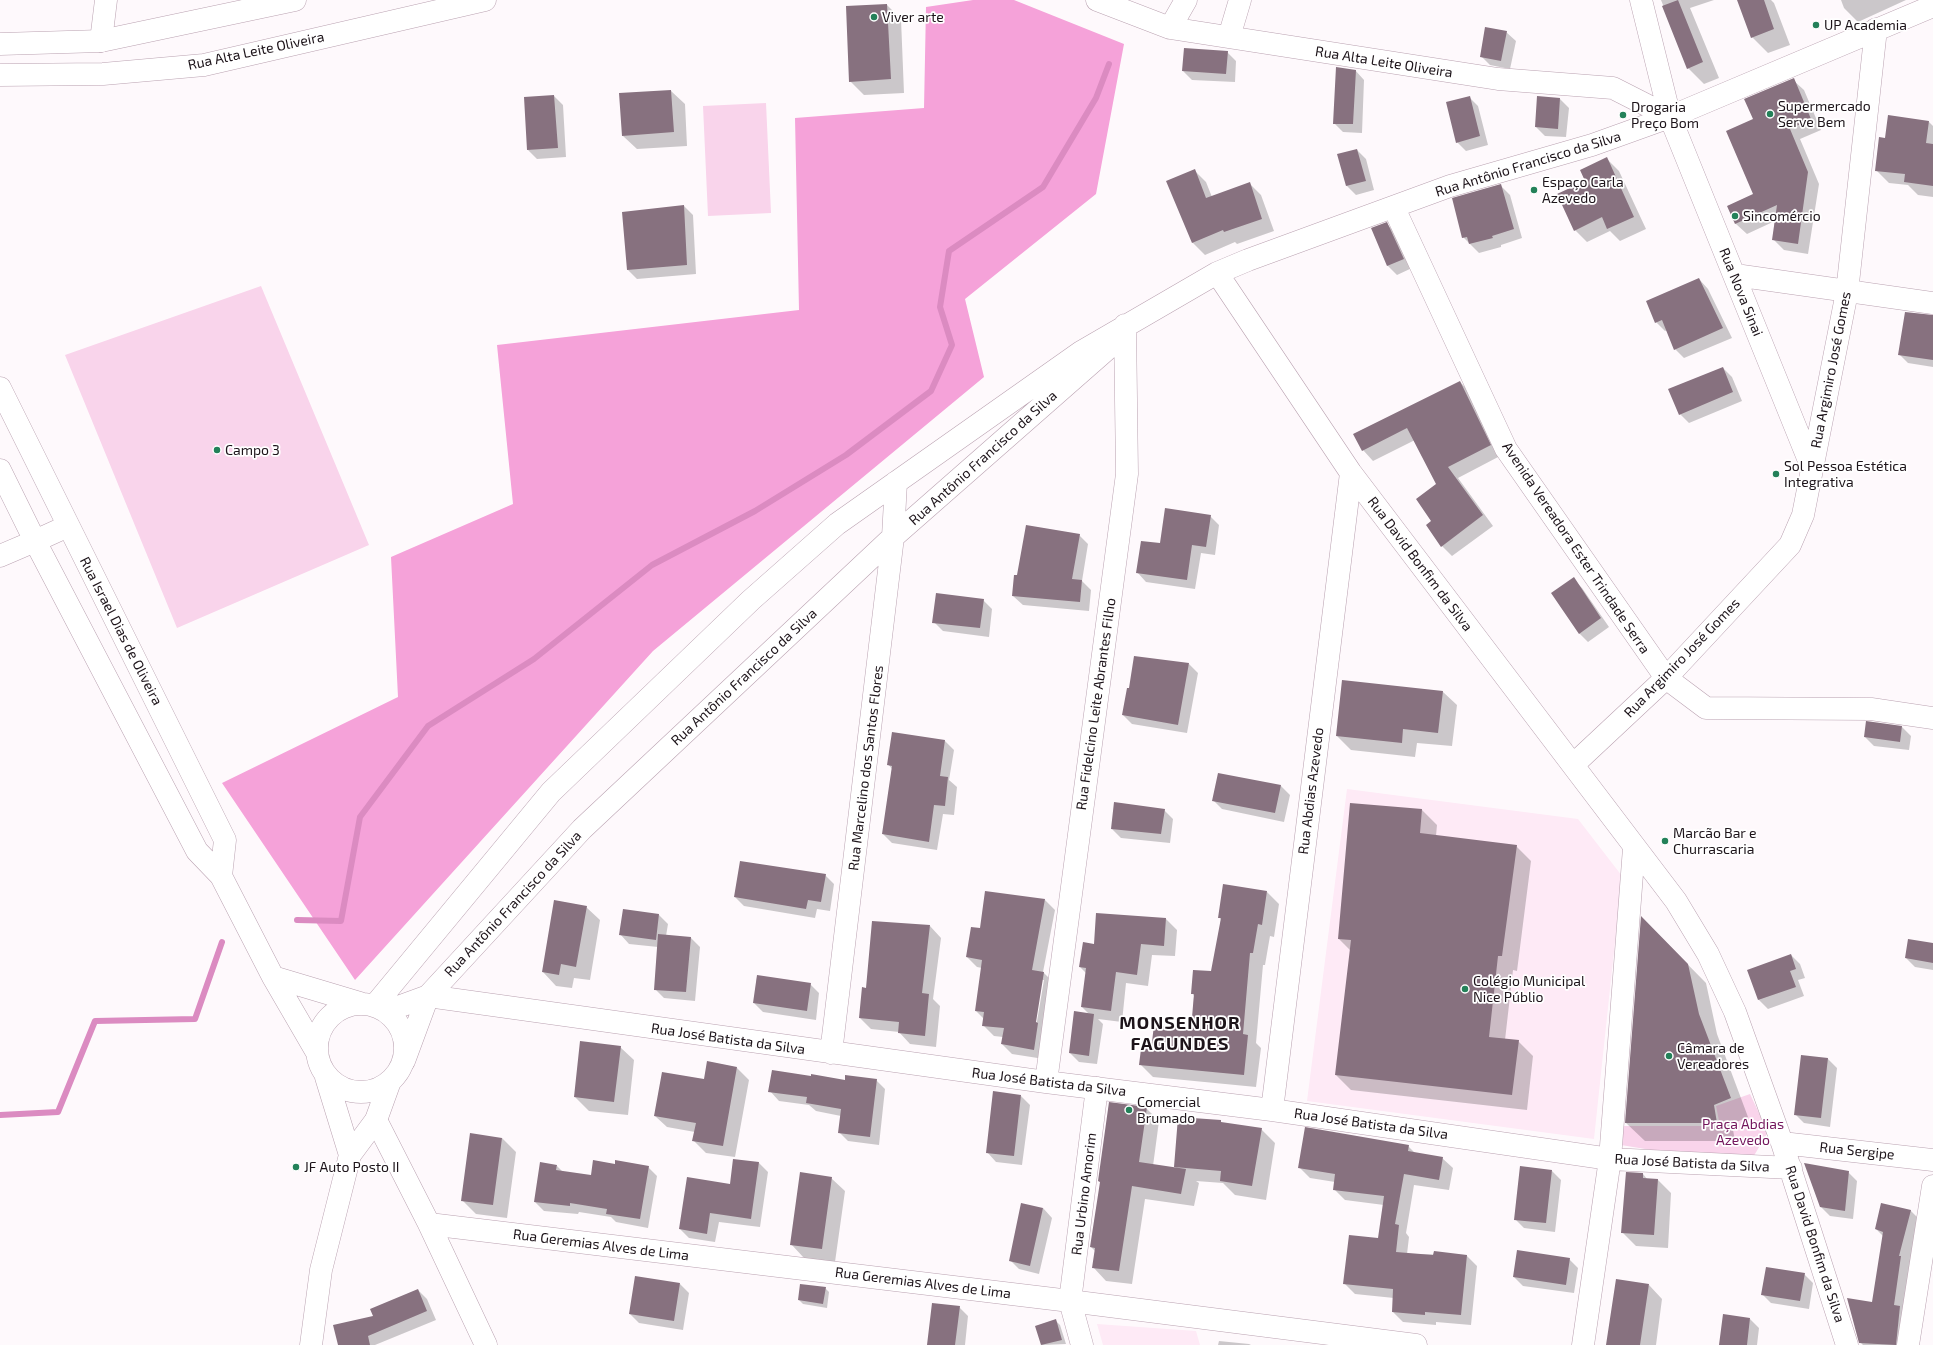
<!DOCTYPE html>
<meta charset="utf-8">
<style>
body{margin:0}
canvas{display:block;background:#fef9fc}
</style>
<canvas width="1933" height="1345"></canvas>
<script>
const g = document.querySelector('canvas').getContext('2d');
g.lineJoin = 'round';
function fillPath(path, color) { g.fillStyle = color; g.fill(path, 'evenodd'); }
const shape = rows => new Path2D(rows.map(r => 'M' + r).join(''));
function trace(path, color, width, dash) { g.strokeStyle = color; g.lineWidth = width; g.lineCap = dash ? 'butt' : 'round'; g.setLineDash(dash || []); g.stroke(path); }
function drawText(font, color, halo, rows, align = 'center') {
  g.font = font + ' "Exo 2",sans-serif'; g.lineWidth = 3.5; g.setLineDash([]); g.textBaseline = 'middle'; g.strokeStyle = halo; g.fillStyle = color; for (const [text, x, y, turn = 0] of rows) {
    g.save(); g.translate(x, y); g.rotate((+turn || 0) * Math.PI / 180); g.textAlign = isNaN(turn) ? turn : align; if (halo) g.strokeText(text, 0, 0); g.fillText(text, 0, 0); g.restore();
  }
}
fillPath(shape([
 [1347,789,1578,819,1622,876,1594,1139,1307,1101],
 [1097,1324,1196,1331,1200,1345,1103,1345]
]), '#feeaf6');
fillPath(shape([
 [766,103,771,213,708,216,703,106],
 [261,286,369,545,177,628,65,355],
 [1750,1094,1768,1132,1752,1159,1736,1164,1615,1144,1617,1126,1720,1126,1716,1106]
]), '#f9d4eb');
fillPath(shape([
 [973,0,1014,0,1124,44,1096,194,965,299,984,377,653,651,355,980,222,783,398,697,391,557,513,504,497,345,799,310,795,118,924,108,926,7]
]), '#f5a2d9');
fillPath(shape([
 [1661,0,1714,0,1690,8,1719,78,1704,84,1688,68],
 [1738,0,1771,0,1774,3,1790,45,1768,53,1752,37],
 [1841,0,1906,0,1858,22,1844,8],
 [887,5,901,19,904,93,864,95,850,81],
 [1506,32,1516,41,1510,69,1490,65,1481,56],
 [1227,52,1236,61,1235,82,1192,80,1183,71],
 [1355,70,1364,80,1362,133,1343,132,1334,123],
 [1793,80,1804,90,1821,130,1800,139,1819,184,1808,254,1784,250,1773,239,1775,221,1747,234,1736,224,1728,206,1755,194,1754,120],
 [671,91,685,104,687,146,637,149,623,136],
 [554,96,563,105,566,157,537,159,528,150],
 [1469,97,1478,106,1488,145,1466,151,1457,142],
 [1560,99,1569,108,1566,137,1545,136,1536,127],
 [1929,122,1933,126,1933,197,1918,195,1908,185,1889,183,1876,170,1886,139],
 [1357,150,1366,159,1374,190,1356,195,1347,186,1338,155],
 [1607,159,1619,171,1646,229,1620,241,1610,231,1587,242,1575,230],
 [1194,170,1206,182,1212,197,1250,184,1261,195,1274,231,1237,244,1235,242,1205,255,1193,243,1168,182],
 [1500,185,1510,195,1522,238,1501,245,1501,247,1479,253,1463,237],
 [684,206,693,215,696,274,637,279,628,270],
 [1387,224,1396,233,1412,268,1397,275,1388,266,1372,229],
 [1699,279,1708,289,1732,338,1684,358,1675,349,1667,330,1665,331,1656,322],
 [1933,316,1933,367,1908,363,1899,354],
 [1723,368,1732,377,1742,401,1689,423,1680,414],
 [1460,382,1471,393,1500,456,1458,478,1493,526,1452,556,1442,546,1433,521,1437,484,1415,440,1373,461,1363,450],
 [1210,516,1219,525,1215,555,1201,553,1195,589,1146,582,1137,572,1161,544],
 [1079,535,1088,544,1082,581,1091,590,1089,611,1023,605,1013,596,1018,576],
 [1573,579,1582,588,1609,627,1588,642,1579,633],
 [983,600,992,609,989,637,943,631,934,622],
 [1189,664,1198,673,1187,733,1132,724,1123,715],
 [1443,692,1457,705,1452,746,1417,743,1415,757,1351,750,1337,736],
 [1867,723,1902,727,1911,736,1909,750,1874,746,1865,737],
 [945,741,954,750,949,780,957,787,954,815,943,814,937,850,892,843,883,834,892,769,888,764],
 [1281,786,1290,795,1284,822,1222,809,1213,800],
 [1351,804,1422,810,1437,825,1436,836,1516,846,1531,861,1517,971,1513,970,1505,1040,1518,1041,1533,1056,1527,1110,1351,1090,1336,1075,1351,951,1339,939],
 [1164,810,1173,819,1170,843,1121,838,1112,829],
 [825,875,834,884,830,911,817,909,815,918,744,906,735,897],
 [1267,892,1279,904,1274,937,1270,936,1265,965,1263,965,1256,1043,1261,1048,1256,1087,1153,1077,1140,1064,1153,1043,1192,1030,1194,996,1192,993,1212,973,1221,920,1219,917],
 [1045,900,1055,910,1043,972,1054,983,1044,1059,1012,1054,1002,1044,1003,1037,994,1036,983,1025,984,1019,976,1011,982,968,977,967,967,957,981,930],
 [1042,980,1044,980,1036,1027,1034,1027],
 [586,907,600,920,590,980,574,978,572,988,556,986,543,972],
 [624,910,659,915,668,924,666,936,691,938,700,947,695,1001,664,998,655,989,658,947,629,944,620,934],
 [1642,918,1706,983,1717,1034,1748,1117,1732,1124,1735,1141,1645,1141,1626,1123],
 [1166,919,1177,930,1175,956,1152,955,1148,986,1126,983,1122,1022,1098,1019,1103,1024,1097,1064,1079,1062,1070,1053,1089,1014,1082,1007,1086,973,1080,967,1095,945],
 [930,926,941,938,933,999,940,1006,936,1047,910,1044,899,1032,871,1029,860,1018,866,989],
 [1933,944,1933,970,1915,967,1906,958],
 [1791,955,1800,964,1805,978,1798,980,1804,996,1768,1009,1759,1000,1749,970],
 [757,977,810,984,819,993,816,1020,763,1012,754,1003],
 [620,1047,634,1060,628,1115,589,1111,575,1097],
 [1802,1056,1828,1059,1837,1068,1830,1127,1804,1123,1795,1114],
 [737,1068,749,1080,735,1157,706,1153,694,1141,695,1132,667,1127,655,1116,705,1080],
 [876,1080,885,1089,879,1145,848,1141,839,1132,841,1116,816,1111,809,1105,779,1101,770,1091,846,1081],
 [1021,1096,1030,1105,1022,1165,996,1162,987,1152],
 [1146,1108,1159,1121,1153,1166,1177,1169,1175,1167,1220,1121,1222,1123,1261,1129,1275,1143,1266,1200,1235,1195,1223,1183,1196,1181,1199,1183,1194,1206,1145,1199,1132,1284,1106,1281,1093,1267,1095,1251,1091,1247,1101,1183,1099,1181],
 [502,1138,516,1152,507,1218,476,1214,462,1200],
 [1408,1146,1415,1153,1442,1158,1453,1168,1449,1190,1414,1185,1406,1233,1409,1237,1407,1254,1466,1255,1477,1266,1471,1325,1436,1322,1436,1325,1403,1322,1393,1312,1394,1298,1355,1294,1344,1283,1379,1239,1384,1205,1345,1200,1334,1189,1335,1182,1310,1178,1299,1167],
 [734,1160,759,1163,768,1172,760,1227,719,1222,715,1242,689,1238,680,1229,731,1185],
 [615,1165,648,1167,657,1176,648,1228,616,1222,611,1217,579,1212,578,1214,544,1211,535,1202,557,1166,563,1172,592,1176],
 [1552,1171,1561,1180,1555,1232,1524,1228,1515,1219],
 [1848,1172,1857,1181,1853,1219,1830,1216,1820,1206],
 [1643,1174,1647,1179,1658,1180,1671,1193,1668,1248,1636,1246,1622,1232],
 [831,1178,845,1191,835,1262,804,1258,791,1244],
 [1043,1208,1052,1218,1039,1274,1019,1269,1010,1260],
 [1910,1210,1922,1222,1908,1345,1863,1345,1860,1342,1873,1303,1884,1237,1876,1229],
 [1569,1259,1578,1268,1574,1293,1523,1286,1514,1277],
 [1804,1274,1813,1283,1809,1309,1771,1303,1762,1294],
 [680,1284,689,1293,683,1330,639,1323,630,1314],
 [1649,1285,1662,1299,1656,1345,1607,1345],
 [825,1288,829,1292,827,1308,803,1304,799,1300],
 [418,1290,427,1299,436,1320,375,1345,339,1345,374,1316],
 [959,1307,968,1316,965,1345,928,1345],
 [1750,1319,1759,1328,1757,1345,1720,1345],
 [1055,1320,1060,1325,1066,1344,1042,1345,1036,1327],
 [1219,1341,1249,1344,1251,1345,1218,1345]
]), '#0003');
trace(shape([
 [297,920,341,921,360,817,428,726,534,659,652,565,755,511,846,455,931,391,952,345,940,307,949,251,1043,187,1096,98,1109,64],
 [0,1115,58,1112,95,1021,195,1019,222,942]
]), '#db8bc1', 6);
fillPath(shape([
 [1678,0,1703,62,1687,69,1662,6],
 [1737,0,1764,0,1774,29,1751,38],
 [887,4,891,79,849,82,846,6],
 [1485,27,1507,31,1501,61,1480,57],
 [1184,48,1228,51,1226,74,1182,71],
 [1336,67,1356,70,1353,124,1333,124],
 [1794,78,1811,119,1790,129,1808,172,1798,244,1772,240,1777,205,1735,224,1727,206,1753,194,1726,131,1753,119,1744,99],
 [671,90,674,132,622,136,619,93],
 [554,95,558,148,527,150,524,97],
 [1470,96,1480,136,1456,143,1446,102],
 [1537,96,1560,98,1558,129,1535,127],
 [1888,115,1929,121,1926,143,1933,144,1933,186,1904,182,1905,174,1875,171,1879,137,1885,138],
 [1357,149,1366,181,1346,186,1337,154],
 [1607,157,1634,217,1607,229,1602,217,1574,231,1557,194,1585,181,1580,170],
 [1195,169,1206,198,1250,182,1262,219,1224,232,1223,230,1192,243,1166,181],
 [1501,184,1514,229,1492,236,1493,238,1469,244,1467,237,1462,238,1452,198],
 [684,205,687,265,627,270,622,212],
 [1387,222,1404,259,1387,266,1371,228],
 [1699,278,1723,328,1674,350,1662,320,1655,323,1646,301],
 [1905,312,1933,315,1933,360,1898,355],
 [1723,367,1733,392,1679,415,1668,389],
 [1460,381,1491,445,1448,467,1483,515,1441,547,1426,525,1431,521,1416,499,1436,484,1407,428,1362,451,1353,434],
 [1165,508,1211,515,1206,547,1192,545,1187,580,1136,573,1141,541,1160,543],
 [1026,525,1080,534,1072,579,1082,580,1080,602,1012,596,1014,575,1017,575],
 [1574,577,1601,618,1579,634,1551,593],
 [936,593,984,599,980,628,932,623],
 [1134,656,1189,663,1178,725,1122,715,1127,688,1129,688],
 [1342,680,1443,691,1438,733,1403,729,1402,743,1336,736],
 [1866,721,1902,726,1900,742,1864,737],
 [892,732,945,740,940,776,948,777,945,806,934,805,929,842,882,834,892,766,887,765],
 [1218,773,1281,785,1275,813,1212,801],
 [1114,802,1165,809,1161,834,1111,829],
 [1350,803,1422,809,1420,833,1517,845,1502,956,1498,956,1489,1037,1519,1040,1512,1095,1335,1075,1351,940,1338,939],
 [740,861,826,874,821,902,808,900,806,909,734,897],
 [1223,884,1267,891,1262,925,1258,924,1253,953,1250,953,1243,1034,1248,1035,1244,1075,1139,1065,1142,1041,1152,1042,1154,1025,1191,1029,1194,994,1191,994,1193,970,1211,971,1221,918,1218,918],
 [985,891,1045,899,1032,970,1044,972,1036,1022,1038,1023,1034,1050,1001,1044,1004,1028,982,1026,984,1012,975,1011,982,960,966,957,971,927,980,928],
 [554,900,587,906,576,967,561,964,559,975,542,972],
 [623,909,659,914,656,940,619,935],
 [1096,913,1166,918,1164,946,1141,944,1137,975,1116,972,1111,1011,1081,1007,1086,968,1079,967,1083,942,1094,944],
 [1641,916,1688,964,1699,1014,1731,1098,1714,1105,1717,1123,1625,1123],
 [872,921,930,925,922,993,929,994,925,1036,898,1033,899,1022,859,1018,862,987,866,988],
 [658,934,691,937,686,992,654,990],
 [1908,939,1933,943,1933,963,1905,958],
 [1791,954,1796,969,1790,971,1796,987,1758,1000,1747,970],
 [757,975,811,983,807,1011,753,1003],
 [1074,1011,1094,1014,1089,1056,1069,1053],
 [580,1041,621,1046,614,1102,574,1097],
 [1801,1055,1828,1058,1821,1118,1794,1115],
 [707,1061,737,1067,723,1146,692,1141,696,1123,654,1116,662,1072,704,1079],
 [772,1070,811,1076,811,1074,845,1080,845,1075,877,1079,870,1137,838,1133,841,1109,806,1103,807,1097,768,1092],
 [993,1091,1021,1095,1014,1156,986,1153],
 [1109,1102,1147,1107,1139,1162,1186,1169,1181,1194,1132,1186,1119,1271,1092,1268,1095,1248,1090,1247,1100,1182,1098,1181],
 [1178,1117,1221,1120,1221,1122,1262,1128,1252,1186,1220,1181,1221,1171,1174,1167],
 [1305,1127,1409,1145,1408,1151,1443,1157,1439,1180,1404,1174,1395,1224,1399,1225,1396,1252,1433,1255,1434,1251,1467,1255,1461,1315,1425,1312,1425,1315,1392,1312,1393,1289,1343,1284,1349,1235,1378,1238,1384,1196,1333,1190,1335,1174,1298,1168],
 [470,1133,502,1138,493,1205,461,1201],
 [733,1159,759,1162,751,1219,710,1213,707,1234,679,1229,687,1177,730,1184],
 [593,1160,615,1164,615,1160,649,1166,640,1219,606,1214,607,1209,570,1203,570,1206,534,1202,540,1162,557,1165,556,1170,591,1175],
 [1804,1163,1849,1171,1845,1211,1820,1207],
 [1520,1166,1552,1170,1546,1223,1514,1220],
 [800,1172,832,1177,822,1249,790,1245],
 [1626,1172,1643,1173,1643,1178,1658,1179,1654,1235,1621,1233],
 [1021,1203,1043,1208,1030,1266,1009,1261],
 [1881,1203,1911,1210,1899,1256,1901,1256,1894,1305,1900,1306,1896,1345,1859,1343,1847,1298,1872,1302,1883,1232,1875,1229],
 [1517,1250,1570,1258,1566,1285,1513,1277],
 [1766,1267,1805,1273,1800,1301,1761,1295],
 [635,1276,680,1283,674,1321,629,1314],
 [1616,1279,1649,1284,1640,1345,1606,1345],
 [800,1284,826,1287,823,1304,798,1300],
 [418,1289,427,1311,368,1336,370,1345,338,1345,333,1325,373,1316,370,1309],
 [932,1303,960,1306,955,1345,927,1345],
 [1723,1314,1750,1318,1747,1345,1719,1345],
 [1056,1319,1062,1340,1041,1345,1035,1326]
]), '#87717f');
const minor = shape([
 [1097,0,1170,28,1498,79,1613,88,1670,117],
 [1641,0,1670,117,1812,468],
 [1170,28,1186,0],
 [1229,37,1240,0],
 [101,41,106,0],
 [1394,208,1506,449,1666,678,1706,708,1871,709,1933,718],
 [1217,273,1351,473,1676,901,1708,954,1735,1012,1782,1143,1847,1345],
 [1735,275,1933,303],
 [0,556,35,541],
 [1573,765,1666,678,1790,545,1803,515,1847,292,1876,29],
 [375,1005,551,792,751,600,837,524,1081,352,1217,273,1248,260,1450,186,1592,145,1670,117,1933,6],
 [387,1011,428,996,1046,1082,1272,1110,1610,1159,1791,1168],
 [831,1053,893,537,896,482],
 [404,1061,428,996,582,829,893,537,1106,350],
 [1046,1082,1127,474,1125,325],
 [1272,1110,1351,473],
 [376,1120,429,1224,486,1345],
 [1782,1143,1933,1160],
 [429,1224,1070,1301,1416,1345],
 [1082,1345,1070,1301,1097,1088],
 [1583,1345,1610,1159,1634,848],
 [1908,1345,1933,1186]
]);
const major = shape([
 [0,44,101,41,295,0],
 [0,75,103,74,204,65,485,0],
 [0,388,225,840,221,876],
 [0,470,35,541,197,851,221,876,273,977,316,1051],
 [35,541,68,526],
 [273,977,360,1003],
 '317 1048a44 44 0 1 1 88 0a44 44 0 1 1-88 0Z',
 [326,1077,350,1155],
 [311,1345,321,1270,350,1155,376,1120,389,1084]
]);
trace(minor, '#baa2b1', 23);
trace(major, '#baa2b1', 23);
trace(minor, '#fff', 22);
trace(major, '#fff', 22);
for (const [x, y, r, color] of [
 [874,17,4,"#238159"],
 [1816,25,4,"#238159"],
 [1770,114,4,"#238159"],
 [1623,115,4,"#238159"],
 [1534,190,4,"#238159"],
 [1735,216,4,"#238159"],
 [217,450,4,"#238159"],
 [1776,474,4,"#238159"],
 [1665,841,4,"#238159"],
 [1465,989,4,"#238159"],
 [1669,1056,4,"#238159"],
 [1129,1110,4,"#238159"],
 [296,1167,4,"#238159"]
]) { const dot = new Path2D(); dot.arc(x, y, r, 0, 2 * Math.PI); g.fillStyle = color; g.fill(dot); trace(dot, '#fff', 1.5); }
drawText('14px', '#1d141a', '#fff', [
 ["Viver arte",882,17],
 ["UP Academia",1824,25],
 ["Supermercado",1778,106],
 ["Serve Bem",1778,122],
 ["Drogaria",1631,107],
 ["Preço Bom",1631,123],
 ["Espaço Carla",1542,182],
 ["Azevedo",1542,198],
 ["Sincomércio",1743,216],
 ["Campo 3",225,450],
 ["Sol Pessoa Estética",1784,466],
 ["Integrativa",1784,482],
 ["Marcão Bar e",1673,833],
 ["Churrascaria",1673,849],
 ["Colégio Municipal",1473,981],
 ["Nice Públio",1473,997],
 ["Câmara de",1677,1048],
 ["Vereadores",1677,1064],
 ["Comercial",1137,1102],
 ["Brumado",1137,1118],
 ["JF Auto Posto II",304,1167]
], 'left');
drawText('14px', '#1d141a', '#fff', [
 ["Rua Alta Leite Oliveira",256,51,-12],
 ["Rua Alta Leite Oliveira",1384,62,9],
 ["Rua Antônio Francisco da Silva",1528,164,-17],
 ["Rua Nova Sinai",1741,292,68],
 ["Rua Argimiro José Gomes",1831,370,-79],
 ["Rua Antônio Francisco da Silva",983,458,-42],
 ["Avenida Vereadora Ester Trindade Serra",1576,548,56],
 ["Rua David Bonfim da Silva",1420,564,53],
 ["Rua Israel Dias de Oliveira",121,631,63],
 ["Rua Argimiro José Gomes",1682,658,-46],
 ["Rua Antônio Francisco da Silva",744,677,-43],
 ["Rua Fidelcino Leite Abrantes Filho",1096,704,-82],
 ["Rua Marcelino dos Santos Flores",866,768,-83],
 ["Rua Abdias Azevedo",1311,791,-83],
 ["Rua Antônio Francisco da Silva",513,904,-47],
 ["Rua José Batista da Silva",728,1039,8],
 ["Rua José Batista da Silva",1049,1082,7],
 ["Rua José Batista da Silva",1371,1124,8],
 ["Rua Sergipe",1857,1151,6],
 ["Rua José Batista da Silva",1692,1163,3],
 ["Rua Urbino Amorim",1084,1194,-83],
 ["Rua David Bonfim da Silva",1815,1244,72],
 ["Rua Geremias Alves de Lima",601,1245,7],
 ["Rua Geremias Alves de Lima",923,1283,7]
]);
drawText('14px', '#73155c', '#fff', [
 ["Praça Abdias",1743,1124],
 ["Azevedo",1743,1140]
]);
g.letterSpacing = '1px';
drawText('bold 18px', '#1d141a', '#fff', [
 ["MONSENHOR",1180,1023],
 ["FAGUNDES",1180,1044]
]);
g.letterSpacing = '0px';
</script>
